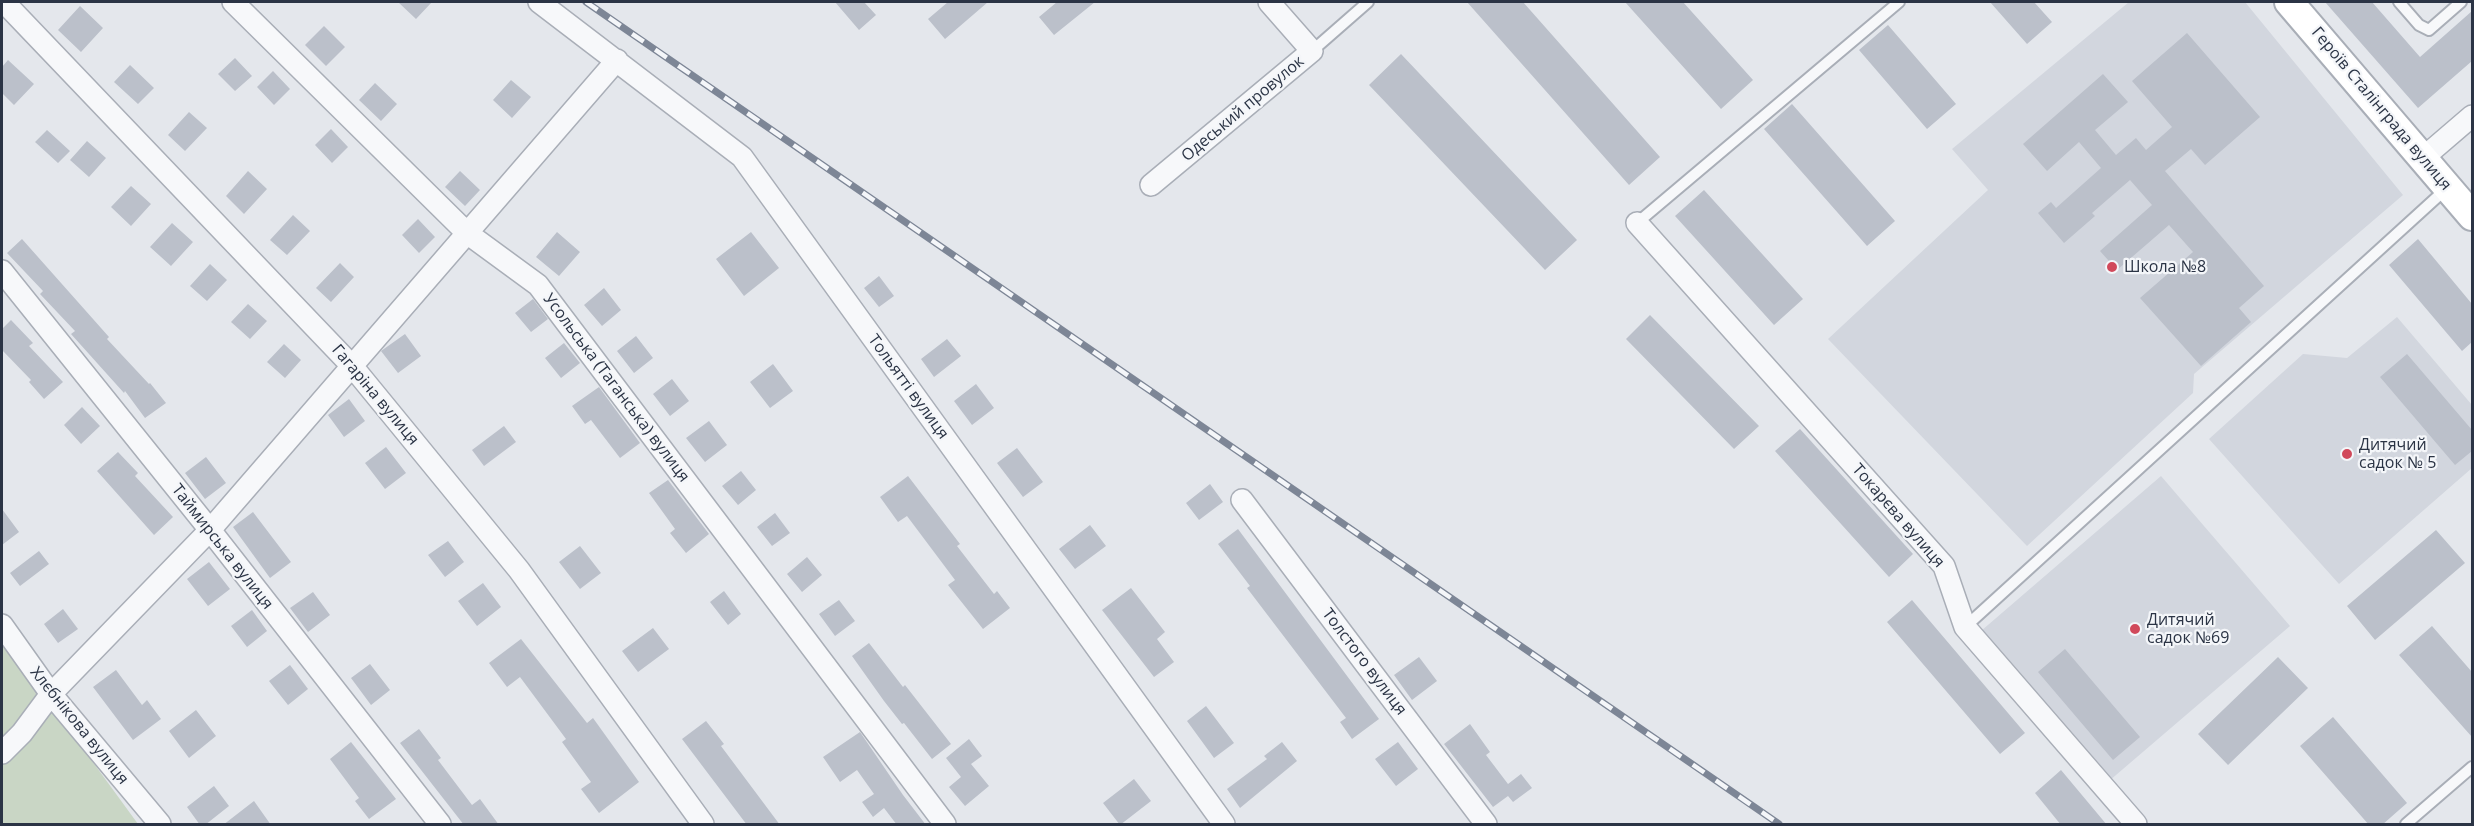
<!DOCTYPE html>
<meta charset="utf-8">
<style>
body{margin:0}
#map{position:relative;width:2474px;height:826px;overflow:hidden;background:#e4e7ec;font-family:"Open Sans",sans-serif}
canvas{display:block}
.frame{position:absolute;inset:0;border:3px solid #2b3445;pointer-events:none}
</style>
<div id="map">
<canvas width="2474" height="826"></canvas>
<div class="frame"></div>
</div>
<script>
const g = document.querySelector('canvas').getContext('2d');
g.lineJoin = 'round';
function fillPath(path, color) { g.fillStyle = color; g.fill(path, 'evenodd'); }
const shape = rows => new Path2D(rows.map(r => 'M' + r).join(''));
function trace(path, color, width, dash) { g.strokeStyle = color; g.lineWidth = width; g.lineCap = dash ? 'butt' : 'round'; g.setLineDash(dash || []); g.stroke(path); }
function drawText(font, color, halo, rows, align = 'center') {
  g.font = font + ' "Open Sans",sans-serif'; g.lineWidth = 4.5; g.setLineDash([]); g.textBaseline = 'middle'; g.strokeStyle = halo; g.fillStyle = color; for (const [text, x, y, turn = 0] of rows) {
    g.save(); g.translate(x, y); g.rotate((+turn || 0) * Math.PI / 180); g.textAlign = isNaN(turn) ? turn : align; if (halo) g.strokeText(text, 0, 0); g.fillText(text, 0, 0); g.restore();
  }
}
fillPath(shape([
 [2129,2,2245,2,2403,195,2194,374,2193,393,2027,546,1828,339,1988,190,1952,149],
 [2397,317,2472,405,2472,468,2339,584,2209,439,2303,354,2347,358],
 [2161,476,2290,626,2109,781,1981,631]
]), '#d2d6de');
fillPath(shape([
 [2,637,11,650,138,824,2,824]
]), '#c9d6c5');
fillPath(shape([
 [398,2,432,2,416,19],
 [835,2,864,2,876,15,859,30],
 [948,2,988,2,945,39,928,19],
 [1057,2,1095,2,1054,35,1039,17],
 [1467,2,1523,2,1660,157,1629,185],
 [1625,2,1683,2,1753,80,1721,109],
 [1990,2,2034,2,2052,22,2027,44],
 [2325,2,2372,2,2420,57,2472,11,2472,61,2418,108],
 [80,6,103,28,81,52,58,30],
 [1888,25,1956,104,1927,129,1859,50],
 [324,26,345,47,326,66,305,45],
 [2187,33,2260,117,2205,165,2191,149,2165,171,2264,286,2239,308,2251,322,2201,366,2140,298,2193,252,2169,225,2117,270,2100,251,2152,205,2130,180,2092,213,2095,216,2064,243,2038,213,2051,202,2056,208,2101,168,2079,142,2047,171,2023,144,2103,74,2128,102,2095,130,2116,155,2136,138,2146,150,2172,127,2132,81],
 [1401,54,1577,240,1545,270,1369,85],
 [235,58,252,76,235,91,218,74],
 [8,60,34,84,14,105,2,93,2,67],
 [130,65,154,88,138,104,114,82],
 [273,71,290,89,274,105,257,87],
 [511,80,531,97,512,118,493,100],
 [375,83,397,104,381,121,359,100],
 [1792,104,1895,221,1867,246,1764,129],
 [189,112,207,128,185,151,168,135],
 [331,129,348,147,332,163,315,145],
 [47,130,70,151,58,163,35,142],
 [87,141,106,158,89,177,70,160],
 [248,171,267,189,244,214,226,196],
 [460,171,480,190,465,206,445,187],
 [131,186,151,204,131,226,111,207],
 [1704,190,1803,299,1774,325,1675,216],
 [293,215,310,231,287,255,270,240],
 [418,219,435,237,419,253,402,235],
 [172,223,193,242,171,266,150,247],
 [557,232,580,252,559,276,536,257],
 [751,232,779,268,744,296,716,259],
 [22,239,109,337,107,339,149,384,150,383,166,403,145,418,125,391,124,393,71,334,75,331,40,294,43,291,7,253],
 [2418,239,2472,304,2472,342,2462,351,2389,265],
 [340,263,354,277,331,302,316,288],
 [210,264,227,280,207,301,190,286],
 [879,276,894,296,879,307,864,288],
 [604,288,621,310,602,326,584,305],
 [533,299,548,319,531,332,515,313],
 [248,304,267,321,250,339,231,322],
 [1650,315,1759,426,1734,449,1626,339],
 [11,320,33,343,29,346,63,382,44,399,29,382,31,380,2,350,2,329],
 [405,334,421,356,398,373,381,351],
 [636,336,653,358,634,373,617,351],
 [947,339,961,356,934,377,921,359],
 [564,343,580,363,561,378,545,358],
 [284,344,301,360,285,378,267,362],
 [2407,354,2472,430,2472,451,2455,465,2380,377],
 [773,364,793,391,770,408,750,382],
 [672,379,689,401,670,416,653,394],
 [976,384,994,408,972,425,954,401],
 [599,387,640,443,620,458,591,420,585,424,572,406],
 [349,399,365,421,344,437,328,415],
 [82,407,100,426,81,444,64,425],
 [709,421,727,445,705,462,686,438],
 [504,426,516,442,484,466,472,450],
 [1800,429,1913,554,1889,577,1775,451],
 [386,447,406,473,385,489,365,463],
 [1017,448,1043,482,1023,497,997,463],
 [118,452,138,473,135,476,173,517,154,535,97,471],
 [206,457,226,483,205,499,185,473],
 [741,471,756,490,738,505,722,486],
 [908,476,960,544,957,546,994,594,997,591,1010,608,983,629,948,585,955,580,907,516,898,522,880,497],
 [668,480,709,534,686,553,670,533,675,529,649,493],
 [1210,484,1223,502,1199,520,1186,503],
 [2,509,19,532,2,545],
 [253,512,291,562,270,578,233,527],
 [775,513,790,533,772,546,757,527],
 [1090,525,1106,546,1075,569,1059,549],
 [1238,529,1379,719,1352,739,1340,722,1346,718,1247,588,1250,586,1218,544],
 [2436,530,2465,563,2375,640,2347,606],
 [448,541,464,562,445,577,428,555],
 [580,546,601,573,580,589,559,562],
 [39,551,49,564,20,586,10,573],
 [807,557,822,575,802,592,787,574],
 [209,562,230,589,208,606,187,579],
 [483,583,501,607,477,626,458,601],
 [1131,588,1165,632,1157,639,1174,662,1154,677,1102,610],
 [724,591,741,614,728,625,710,602],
 [313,592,330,615,308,632,290,608],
 [839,600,855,621,835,636,819,614],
 [1912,600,2025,733,2000,754,1887,622],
 [63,609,78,629,58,643,44,624],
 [252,610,267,631,247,647,231,626],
 [2432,626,2472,672,2472,737,2399,655],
 [653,628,669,649,638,672,622,651],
 [521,639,587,723,593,718,639,782,599,813,581,789,591,782,562,742,566,739,520,677,507,687,489,663],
 [869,643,903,687,905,685,951,744,932,759,904,723,902,724,884,701,852,656],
 [2065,649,2140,737,2113,760,2038,672],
 [1419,657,1437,681,1412,700,1394,675],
 [2278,657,2308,688,2228,765,2198,734],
 [370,664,390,690,371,705,351,678],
 [290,665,308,689,288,705,269,681],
 [116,670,142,705,147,700,161,719,133,740,93,687],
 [1206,706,1234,743,1214,758,1187,721],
 [196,710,216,736,189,758,169,731],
 [2333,717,2407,803,2382,825,2369,825,2300,746],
 [706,721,724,744,721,746,780,825,747,825,682,739],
 [1470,724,1490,752,1486,755,1508,784,1521,774,1532,788,1513,802,1508,796,1493,807,1444,744],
 [419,729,441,758,438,760,472,805,480,799,499,825,464,825,400,743],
 [860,732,903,795,926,825,897,825,884,808,873,817,862,802,874,794,857,770,840,782,823,757],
 [969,739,982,756,971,764,989,786,965,806,949,787,961,777,946,758],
 [351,742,396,799,369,819,355,801,359,798,330,759],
 [1282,742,1297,761,1240,808,1227,789,1267,759,1264,756],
 [1398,742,1418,769,1396,786,1375,759],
 [2061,770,2107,825,2061,825,2035,793],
 [1134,779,1151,801,1120,825,1103,803],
 [214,786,229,806,205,825,200,825,187,807],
 [254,801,271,825,223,825]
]), '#bbc0ca');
const service = shape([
 [2399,2,2419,25,2429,30,2461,2],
 [1312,51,1368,2],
 [1637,223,1899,2],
 [1965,627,2446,189],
 [2406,824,2472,767]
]);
const minor = shape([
 [4,2,352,366,519,570,703,824],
 [233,2,467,233,538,285,945,824],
 [539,2,742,157,1224,824],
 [2423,158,2472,116],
 [1151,185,1312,51,1269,2],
 [1637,223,1944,566,1965,627,2136,824],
 [2,271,210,530,440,824],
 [1242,500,1486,824],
 [2,625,51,694,160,824],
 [2,753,22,733,51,694,210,530,617,60]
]);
const secondary = shape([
 [2289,2,2472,216]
]);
trace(service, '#a9aeb7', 14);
trace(minor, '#a9aeb7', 24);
trace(secondary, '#a9aeb7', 32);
trace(service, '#f7f8fa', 10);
trace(minor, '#f7f8fa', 21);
trace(secondary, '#fff', 28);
const rail = shape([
 [586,2,1779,824]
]);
trace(rail, '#7d8696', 7);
trace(rail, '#f4f6f9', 4.5, [14]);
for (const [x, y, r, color] of [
 [2112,267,6,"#d1495b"],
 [2347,454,6,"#d1495b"],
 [2135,629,6,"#d1495b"]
]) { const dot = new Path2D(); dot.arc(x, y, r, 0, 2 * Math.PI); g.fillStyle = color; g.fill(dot); trace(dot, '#f4f6f9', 2); }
drawText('16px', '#2b3445', '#f4f6f9', [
 ["Одеський провулок",1243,109,-40],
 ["Героїв Сталінграда вулиця",2381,109,50],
 ["Тольятті вулиця",908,387,54],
 ["Усольська (Таганська) вулиця",616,388,53],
 ["Гагаріна вулиця",375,395,50],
 ["Токарєва вулиця",1898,516,49],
 ["Таймирська вулиця",222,547,52],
 ["Толстого вулиця",1364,662,53],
 ["Хлєбнікова вулиця",79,726,51]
]);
drawText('16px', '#2b3445', '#f4f6f9', [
 ["Школа №8",2124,267],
 ["Дитячий",2359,445],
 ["садок № 5",2359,463],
 ["Дитячий",2147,620],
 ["садок №69",2147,638]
], 'left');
</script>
